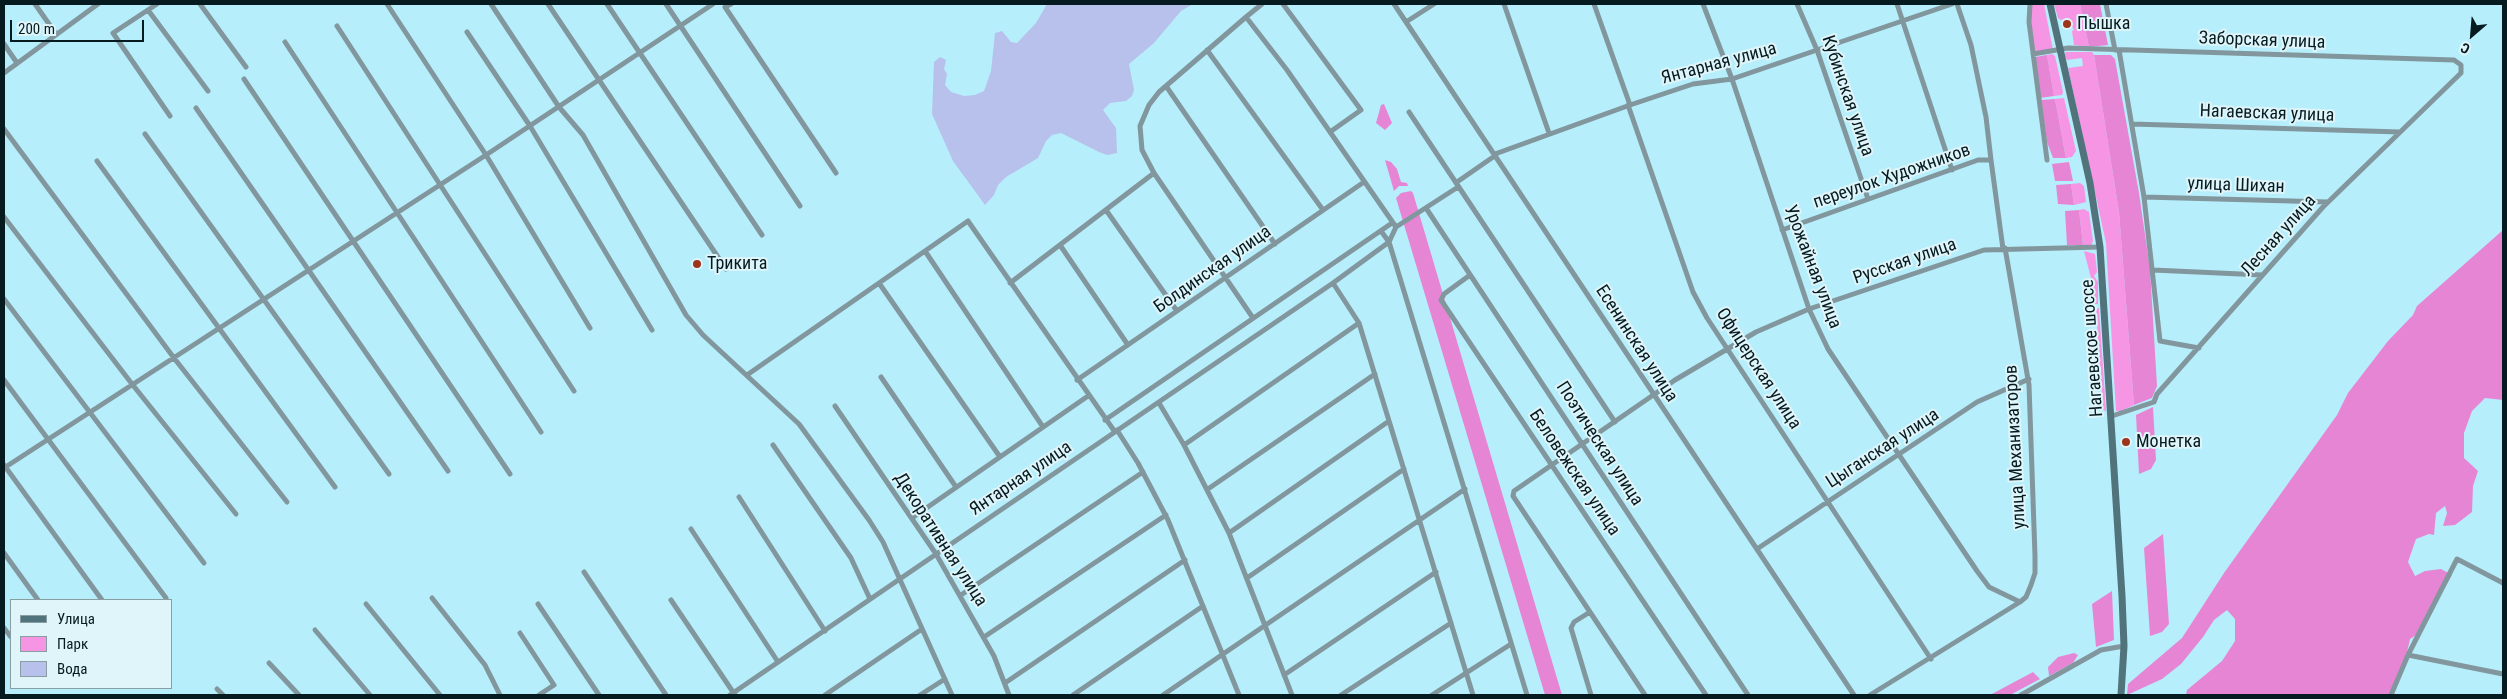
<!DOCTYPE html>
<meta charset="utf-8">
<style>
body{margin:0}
#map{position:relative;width:2507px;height:699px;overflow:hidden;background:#b6eefc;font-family:"Roboto Condensed",sans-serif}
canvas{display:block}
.frame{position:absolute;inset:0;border:5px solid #051b20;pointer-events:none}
.legend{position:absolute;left:10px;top:599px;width:162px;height:90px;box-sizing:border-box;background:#dff5fa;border:1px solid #889ea3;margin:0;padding:6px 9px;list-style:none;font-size:15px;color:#051b20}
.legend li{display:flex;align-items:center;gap:10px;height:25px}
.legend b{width:25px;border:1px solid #889ea3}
.north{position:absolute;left:2447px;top:10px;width:50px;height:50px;-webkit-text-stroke:4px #dff5fa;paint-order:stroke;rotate:207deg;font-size:14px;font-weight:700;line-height:20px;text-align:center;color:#051b20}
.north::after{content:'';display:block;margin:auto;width:18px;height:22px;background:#051b20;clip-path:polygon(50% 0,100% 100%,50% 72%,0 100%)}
.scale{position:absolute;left:10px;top:20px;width:134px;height:22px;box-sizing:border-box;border:2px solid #051b20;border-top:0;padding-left:6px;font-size:15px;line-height:18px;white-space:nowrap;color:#051b20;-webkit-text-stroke:4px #dff5fa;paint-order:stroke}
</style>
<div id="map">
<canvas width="2507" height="699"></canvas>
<div class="frame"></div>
<ul class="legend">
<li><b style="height:6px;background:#51737b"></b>Улица</li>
<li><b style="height:14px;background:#f795e5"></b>Парк</li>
<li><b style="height:14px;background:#b7c1ec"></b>Вода</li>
</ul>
<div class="north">С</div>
<div class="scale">200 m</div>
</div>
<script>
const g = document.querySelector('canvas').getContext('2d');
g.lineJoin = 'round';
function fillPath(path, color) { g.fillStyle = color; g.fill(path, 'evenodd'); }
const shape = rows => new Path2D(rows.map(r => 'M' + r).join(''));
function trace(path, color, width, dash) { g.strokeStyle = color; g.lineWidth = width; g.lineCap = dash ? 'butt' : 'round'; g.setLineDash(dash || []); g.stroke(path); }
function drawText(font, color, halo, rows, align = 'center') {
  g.font = font + ' "Roboto Condensed",sans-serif'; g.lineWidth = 4; g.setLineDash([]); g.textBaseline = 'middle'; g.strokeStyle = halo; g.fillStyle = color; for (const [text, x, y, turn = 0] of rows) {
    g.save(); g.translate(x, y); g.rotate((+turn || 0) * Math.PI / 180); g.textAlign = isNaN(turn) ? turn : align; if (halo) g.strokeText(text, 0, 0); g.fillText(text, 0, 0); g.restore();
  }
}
fillPath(shape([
 [2031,4,2044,4,2053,50,2034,52,2030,12],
 [2054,4,2080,4,2089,47,2074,45,2072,31,2074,30,2068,18,2061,20,2058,18],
 [2066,52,2092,52,2094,55,2119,212,2134,405,2121,411,2116,411,2106,243,2068,68,2083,66,2082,58,2067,60,2064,55],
 [2052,54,2055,56,2063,92,2062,95,2054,96,2047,55],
 [2064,98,2076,151,2072,157,2066,158,2055,99],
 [2080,183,2084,186,2086,202,2074,205,2071,184],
 [2084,209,2089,212,2093,241,2091,246,2083,245,2079,210],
 [2084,251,2095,254,2097,272,2094,276,2098,282,2098,304,2094,304,2091,278],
 [2099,308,2106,411,2103,410,2096,309]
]), '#f795e5');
fillPath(shape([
 [2080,4,2100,4,2108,45,2089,47],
 [2047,55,2054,96,2040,98,2035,57],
 [2094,55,2111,55,2115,59,2139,193,2150,269,2157,386,2152,398,2134,405,2119,212],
 [2055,99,2066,158,2053,158,2047,142,2041,100],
 [1384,104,1392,123,1385,130,1376,123,1381,105],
 [1385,160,1391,162,1397,169,1401,182,1407,183,1408,186,1399,186,1394,191],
 [2069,162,2073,181,2055,181,2052,164],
 [2071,184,2074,205,2058,204,2056,185],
 [1411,191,1413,193,1562,695,1545,695,1396,198,1401,193],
 [2079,210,2083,245,2067,245,2065,211],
 [2503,230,2503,400,2485,398,2472,411,2464,433,2464,458,2478,471,2473,486,2472,512,2455,525,2443,526,2447,513,2445,506,2436,513,2434,535,2429,534,2416,539,2408,562,2415,576,2425,571,2441,569,2452,575,2418,634,2410,639,2404,666,2393,695,2186,695,2187,690,2222,661,2235,641,2235,619,2227,610,2214,620,2203,637,2181,664,2162,679,2127,695,2128,684,2182,638,2224,573,2337,415,2348,393,2388,341,2413,315,2417,306],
 [2153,407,2156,460,2151,469,2139,474,2136,415],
 [2163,534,2169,624,2162,632,2150,636,2144,548],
 [2112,591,2114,640,2096,647,2092,604],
 [2074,653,2078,655,2073,663,2049,676,2048,667,2058,657],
 [2033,672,2040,679,2010,695,1990,695]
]), '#e785d5');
fillPath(shape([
 [1047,4,1193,4,1181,11,1154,43,1129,64,1134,90,1132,96,1126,101,1110,103,1103,110,1116,128,1117,153,1107,155,1099,152,1061,133,1052,135,1046,141,1038,158,1006,177,998,185,994,195,985,205,953,161,932,114,934,62,940,57,946,60,944,69,947,74,945,85,951,92,964,96,975,95,984,91,991,71,995,33,1002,31,1011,42,1017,43,1036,23]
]), '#b7c1ec');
trace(shape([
 [35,4,56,34],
 [157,4,113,33,170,116],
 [200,4,246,67],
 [387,4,486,155,590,328],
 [491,4,559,107,583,135,686,315,703,335,799,424,869,520,883,542,952,695],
 [548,4,726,269],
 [607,4,762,235],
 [666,4,800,206],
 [731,4,725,7,836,173],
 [1283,4,1361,110,1330,132],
 [1394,4,1854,695],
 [1504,4,1549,133],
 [1594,4,1630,105],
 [1703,4,1732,79,1809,309,1828,349,1977,571,1989,587,2020,602],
 [1797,4,1817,50,1868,199],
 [1897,4,1952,170],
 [1957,4,1971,45,1986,117,1991,160],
 [2030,4,2029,22,2047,160],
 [2106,4,2115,50],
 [148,10,208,91],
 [1246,17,1262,4],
 [1406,22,1434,4],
 [337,26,574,391],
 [467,32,530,126,652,330],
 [285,42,541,432],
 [4,44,17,63],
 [1207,50,1323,210],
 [2119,50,2144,197,2160,341,2199,348],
 [2033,54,2068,48,2454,60,2461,65,2461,73,2323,207,2157,394,2154,402,2112,416],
 [4,73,98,4],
 [244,79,510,474],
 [1166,86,1275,244],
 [1628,105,1693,292,1707,318,1931,659],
 [196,108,448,471],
 [1409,112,1615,422],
 [2132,124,2400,132],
 [4,129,174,358,287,502],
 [145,134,389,474],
 [1495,154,1630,105,1693,84,1732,79,1952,4],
 [97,161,335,487],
 [1457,182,1496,155],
 [2144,197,2328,202],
 [1426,208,1748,695],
 [1106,210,1177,311],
 [4,217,132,384,236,514],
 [1782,230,1978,160,1991,160,2003,249],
 [1381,231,1389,242,1527,695],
 [1060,245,1128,345],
 [925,251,1043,427],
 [2153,270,2262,275],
 [1470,275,1444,294,1441,300,1706,695],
 [879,283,1000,457],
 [1010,283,1154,173],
 [1333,283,1359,323,1473,695],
 [4,299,204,563],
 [1253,318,1154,173,1142,150,1140,126,1149,105,1159,92,1246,17,1287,70,1396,227],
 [747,375,968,221,1115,432],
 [881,377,956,487],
 [4,380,166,598],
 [1077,380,1364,182],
 [1159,403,1184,445,1229,533,1292,695],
 [835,406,936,554,994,656,1009,695],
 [1105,420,1392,223],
 [1117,430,1138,463,1168,520,1239,695],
 [773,445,851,558,870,599],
 [1184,445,1359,323],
 [4,465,102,600],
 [4,468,486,155,713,4],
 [1208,489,1375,374],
 [739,497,825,631],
 [912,518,1088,396],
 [691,529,778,662],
 [1229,533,1389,421],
 [1757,549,1977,402,2029,379],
 [4,553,38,600],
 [584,572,666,695],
 [1247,578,1404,469],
 [961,595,1143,472],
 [432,598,485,665,500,695],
 [671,600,735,695],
 [366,604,440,695],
 [538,604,599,695],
 [1590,612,1574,622,1571,628,1591,695],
 [4,628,11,637],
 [315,630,370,695],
 [520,633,554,685,539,695],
 [984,637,1166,515],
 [2408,655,2503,674],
 [269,663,299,695],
 [1284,675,1436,572],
 [1005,683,1185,560],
 [217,689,223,695],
 [730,695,1333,283,1389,242,1396,227,1458,187],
 [825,695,922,629],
 [920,695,945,679],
 [1073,695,1203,606],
 [1163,695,1465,489],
 [1341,695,1451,623],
 [1432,695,1511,644],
 [1645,695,1513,496,1514,491,1675,380,1756,332,1809,309,1984,250,2100,247],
 [1870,695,2020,602,2026,597,2031,585,2035,573,2035,556,2029,385,2005,248],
 [2021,695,2101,650,2124,646],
 [2391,695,2408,655,2457,559,2503,583]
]), '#81979d', 5);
trace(shape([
 [2050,4,2090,183,2100,247,2122,596,2124,646,2121,695]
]), '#51737b', 7);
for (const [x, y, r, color] of [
 [2067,24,5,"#9d341c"],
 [697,264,5,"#9d341c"],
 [2126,442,5,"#9d341c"]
]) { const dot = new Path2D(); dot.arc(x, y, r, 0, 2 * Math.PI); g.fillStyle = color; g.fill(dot); trace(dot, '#dff5fa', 2); }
drawText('18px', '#051b20', '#dff5fa', [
 ["Пышка",2077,24],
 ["Трикита",707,264],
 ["Монетка",2136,442]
], 'left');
drawText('18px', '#051b20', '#dff5fa', [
 ["Заборская улица",2262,41,2],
 ["Янтарная улица",1719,64,-15],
 ["Кубинская улица",1847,96,71],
 ["Нагаевская улица",2267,114,2],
 ["переулок Художников",1892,177,-19],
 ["улица Шихан",2236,186,2],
 ["Лесная улица",2279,236,-48],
 ["Русская улица",1905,262,-19],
 ["Урожайная улица",1812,267,69],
 ["Болдинская улица",1213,270,-35],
 ["Есенинская улица",1636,344,57],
 ["Нагаевское шоссе",2093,348,-94],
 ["Офицерская улица",1758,369,57],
 ["Поэтическая улица",1599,444,57],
 ["улица Механизаторов",2016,447,-93],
 ["Цыганская улица",1883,449,-33],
 ["Беловежская улица",1574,473,56],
 ["Янтарная улица",1021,479,-34],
 ["Декоративная улица",940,540,57]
]);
</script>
